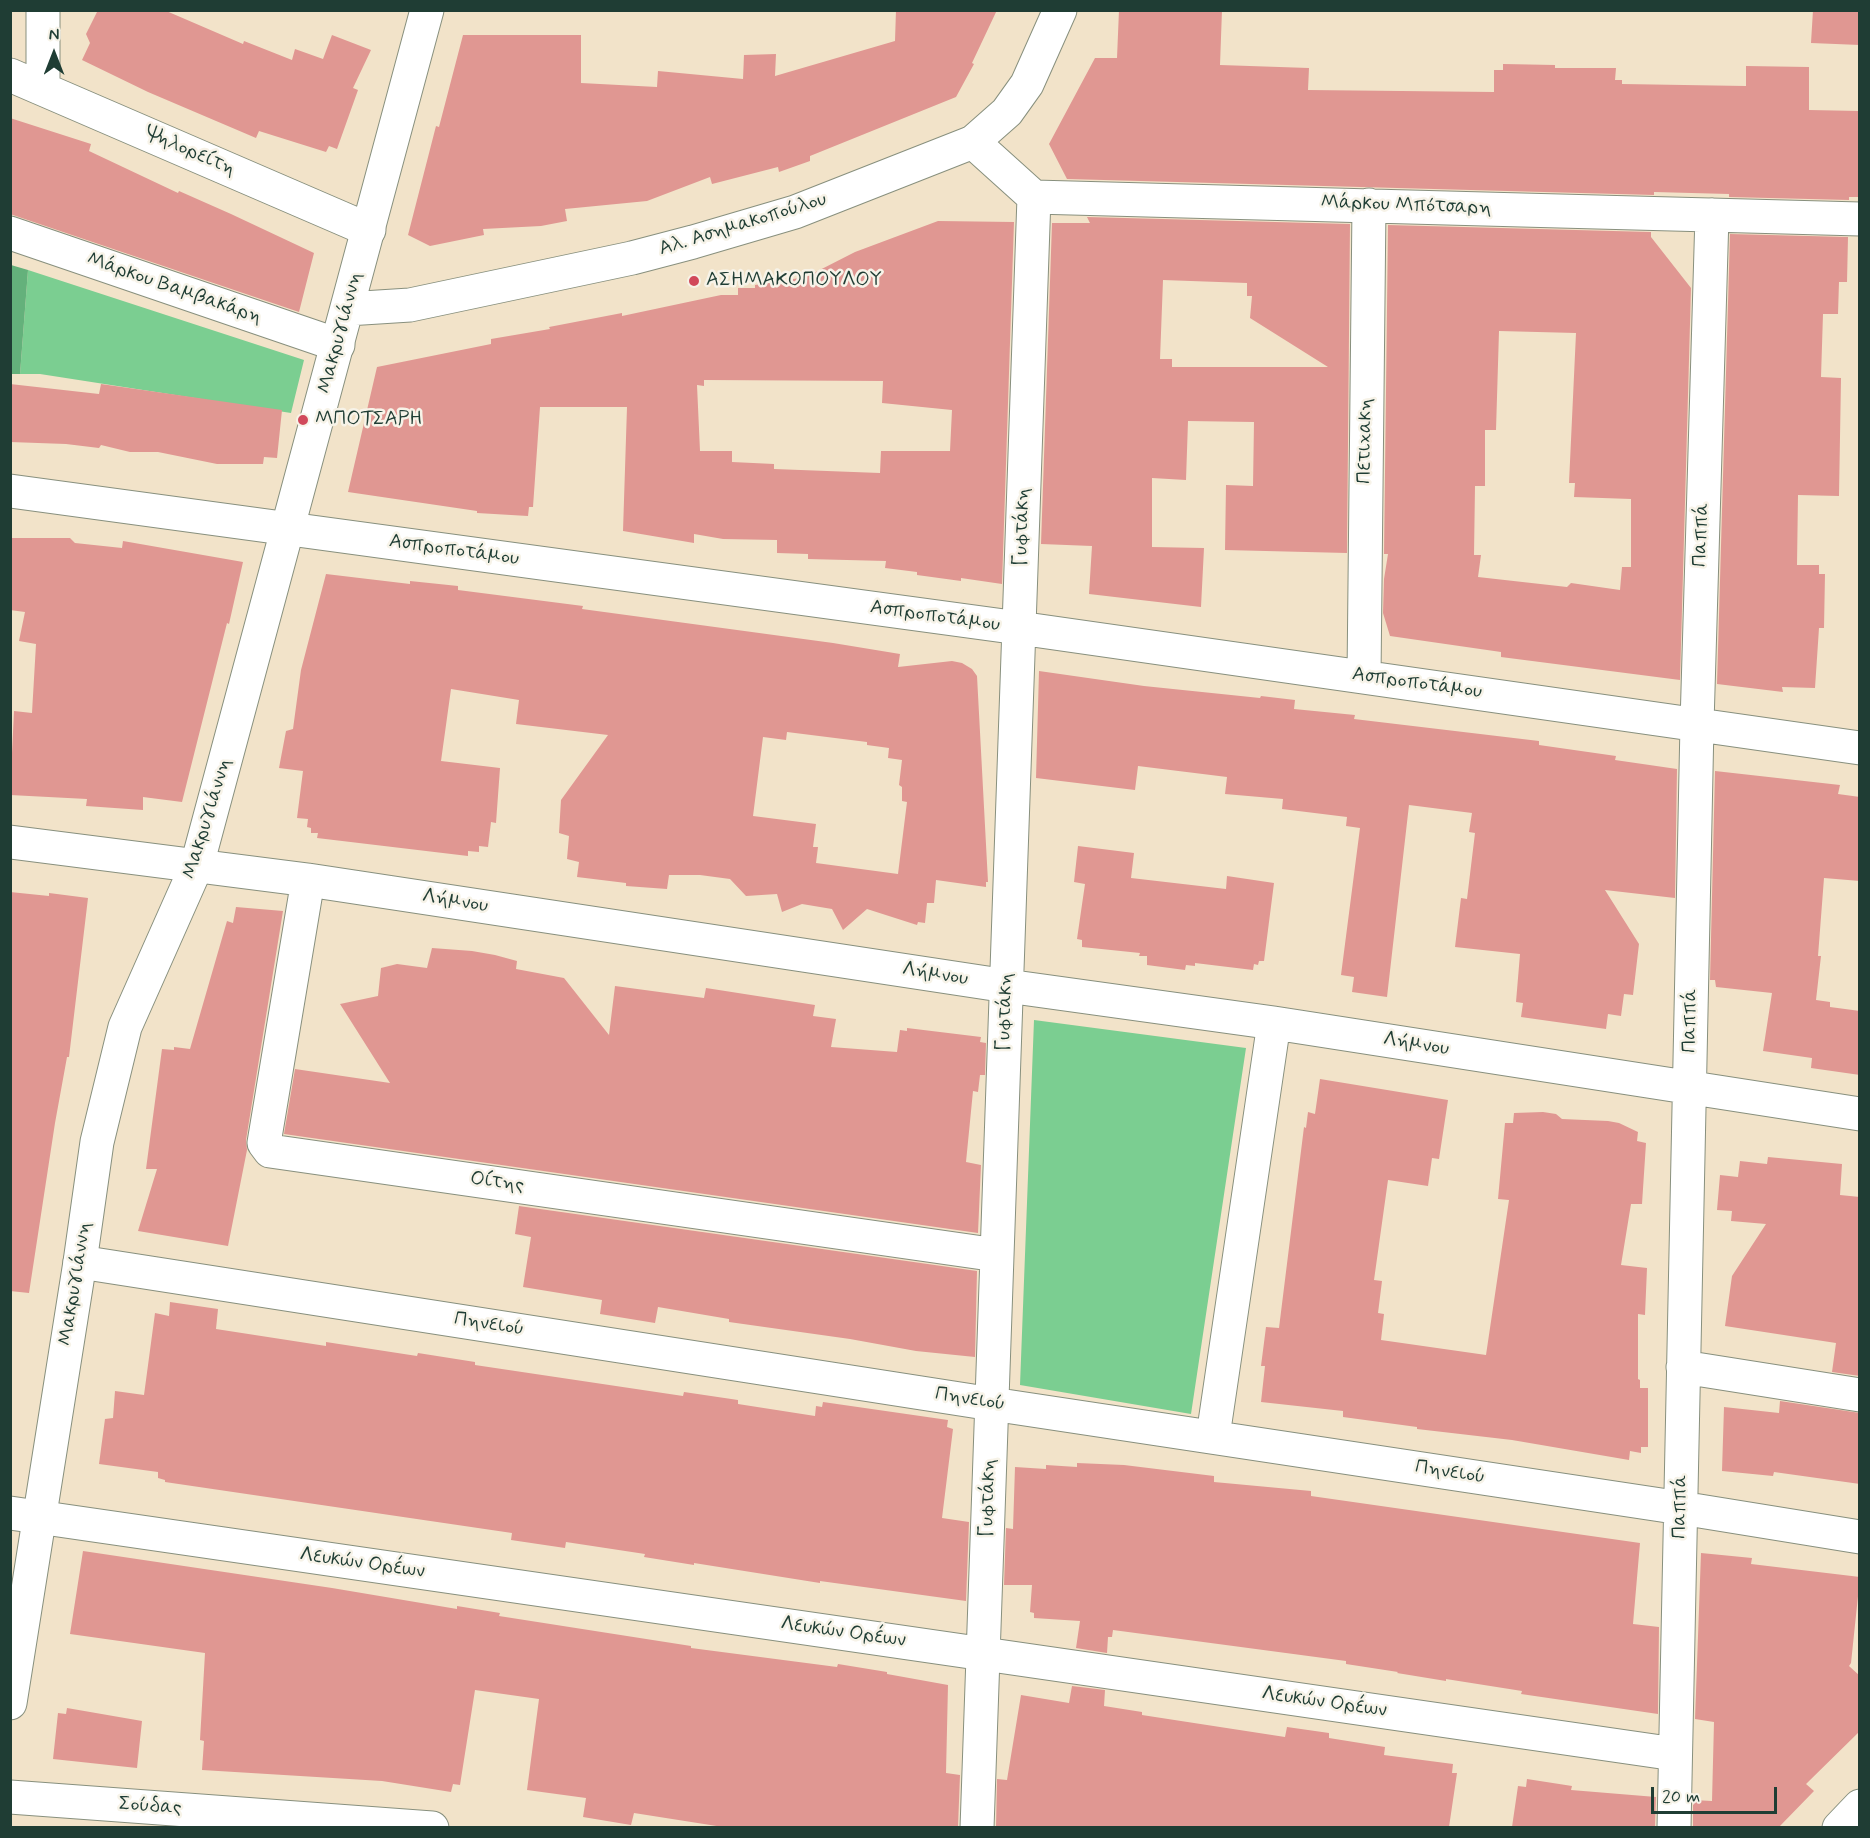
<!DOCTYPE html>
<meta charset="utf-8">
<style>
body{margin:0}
#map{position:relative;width:1870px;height:1838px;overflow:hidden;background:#f2e3c9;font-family:Mynerve,sans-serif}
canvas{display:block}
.frame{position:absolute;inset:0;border:12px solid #1f3d34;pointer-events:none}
.north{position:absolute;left:24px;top:24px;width:60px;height:60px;-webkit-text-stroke:4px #f7f3e8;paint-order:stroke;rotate:0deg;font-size:16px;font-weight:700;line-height:24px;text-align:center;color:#1f3d34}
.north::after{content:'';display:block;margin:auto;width:21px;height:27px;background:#1f3d34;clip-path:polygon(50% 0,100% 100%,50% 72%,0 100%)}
.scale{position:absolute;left:1651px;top:1787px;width:126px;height:27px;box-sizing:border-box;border:3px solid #1f3d34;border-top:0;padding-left:8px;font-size:18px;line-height:21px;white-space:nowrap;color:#1f3d34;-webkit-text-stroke:4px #f7f3e8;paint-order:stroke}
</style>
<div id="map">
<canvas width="1870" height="1838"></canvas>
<div class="frame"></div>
<div class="north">N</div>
<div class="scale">20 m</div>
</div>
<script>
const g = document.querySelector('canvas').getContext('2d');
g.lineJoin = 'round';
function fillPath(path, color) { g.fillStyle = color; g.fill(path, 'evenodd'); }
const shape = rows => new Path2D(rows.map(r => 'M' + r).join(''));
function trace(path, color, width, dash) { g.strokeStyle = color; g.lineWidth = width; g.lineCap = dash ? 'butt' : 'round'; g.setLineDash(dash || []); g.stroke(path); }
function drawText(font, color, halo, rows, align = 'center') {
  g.font = font + ' Mynerve,sans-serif'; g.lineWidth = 5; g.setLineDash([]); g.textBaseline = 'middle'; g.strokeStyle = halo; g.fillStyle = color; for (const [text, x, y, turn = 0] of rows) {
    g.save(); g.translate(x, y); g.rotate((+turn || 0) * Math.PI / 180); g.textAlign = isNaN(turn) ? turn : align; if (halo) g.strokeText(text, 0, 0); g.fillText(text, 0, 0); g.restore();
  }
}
fillPath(shape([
 [28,270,304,360,291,413,40,374,20,374],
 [1034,1020,1246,1048,1191,1414,1020,1385]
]), '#7bce91');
fillPath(shape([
 [11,265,28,270,20,374,11,374]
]), '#64b17b');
fillPath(shape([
 [98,10,164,10,243,44,244,41,292,60,295,49,323,59,332,35,371,50,353,88,358,90,337,149,329,146,326,152,259,131,256,138,148,92,82,60,90,43,86,34],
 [896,10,997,10,972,63,974,64,956,97,810,156,810,161,779,172,778,167,712,184,710,177,647,201,565,209,567,221,541,226,483,229,484,235,430,246,408,235,436,126,439,127,463,35,581,35,581,83,657,87,658,71,743,79,744,55,776,54,775,76,895,41],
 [1119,10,1222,10,1220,65,1309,68,1308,90,1494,92,1494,70,1503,70,1503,64,1555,65,1555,68,1616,68,1615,80,1622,80,1622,84,1746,86,1746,66,1809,67,1809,110,1860,111,1860,197,1849,197,1849,200,1729,197,1729,194,1654,192,1654,195,1067,179,1049,144,1095,58,1117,58],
 [1813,10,1860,10,1860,45,1811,43],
 [10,118,91,144,89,151,178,193,179,191,231,214,314,253,299,312,10,214],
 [1087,217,1350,224,1347,553,1225,550,1226,485,1253,486,1254,422,1188,421,1186,480,1152,478,1152,547,1204,548,1201,607,1089,594,1092,546,1041,544,1052,223,1090,223],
 [1163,280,1247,283,1247,296,1252,296,1250,318,1328,367,1172,367,1172,359,1160,359],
 [938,221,1014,222,1002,584,961,578,961,581,917,575,917,572,885,568,886,561,808,559,808,554,777,553,777,540,723,539,694,534,694,543,623,531,627,407,540,407,533,507,529,507,528,516,477,513,477,511,348,492,377,367,491,344,491,339,550,329,549,327,622,313,622,316,721,295,738,295,738,288,755,288,755,285,806,277,855,252],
 [704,380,883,381,882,403,952,410,950,451,881,451,880,473,774,469,774,464,732,462,732,451,700,451,697,385,704,386],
 [1388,225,1651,232,1651,237,1691,288,1680,680,1501,657,1501,652,1390,636,1383,613,1384,579,1388,554,1384,554],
 [1499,331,1576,333,1569,483,1575,483,1574,497,1631,499,1631,567,1622,567,1620,590,1571,583,1567,587,1478,577,1481,555,1474,555,1475,486,1485,486,1485,430,1496,430],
 [1730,234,1848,237,1847,282,1839,282,1838,314,1823,314,1821,377,1841,378,1839,496,1798,495,1797,565,1819,565,1819,574,1825,574,1824,628,1819,628,1815,688,1782,687,1783,692,1717,684],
 [10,384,99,394,101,384,282,410,277,458,264,457,263,464,217,464,158,452,130,452,101,445,99,448,66,444,10,442],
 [10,538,70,538,75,543,122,548,123,541,243,562,229,624,227,623,182,802,143,797,143,810,86,806,87,799,10,795,14,711,32,713,36,644,19,641,25,612,10,610],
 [326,574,410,584,410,581,458,586,458,590,583,606,582,609,833,643,900,654,898,667,952,661,962,663,972,669,977,676,988,882,986,882,986,887,936,880,934,903,927,903,925,923,918,922,917,925,867,909,843,930,832,909,802,904,782,912,777,894,746,896,730,879,700,875,669,875,667,889,626,886,626,883,577,877,579,862,567,859,569,836,559,833,561,800,608,735,516,724,519,700,451,689,441,761,500,768,496,823,491,822,488,847,479,846,479,852,468,851,468,856,317,838,318,833,311,833,311,828,307,827,308,819,297,818,303,771,279,768,286,731,293,729,301,670],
 [787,732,867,742,867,745,889,748,888,758,902,760,899,785,902,787,902,801,907,802,898,874,816,863,818,847,813,847,816,824,753,816,763,737,786,740],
 [1039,671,1144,686,1260,698,1261,696,1295,700,1294,709,1355,715,1354,719,1539,741,1539,745,1616,756,1615,760,1677,769,1675,898,1605,890,1639,944,1633,995,1624,994,1621,1016,1608,1014,1606,1029,1521,1017,1523,1003,1516,1002,1520,954,1455,947,1461,898,1467,899,1475,833,1469,832,1472,813,1409,805,1387,997,1352,992,1354,977,1341,975,1360,828,1346,826,1347,817,1282,809,1283,799,1225,794,1227,777,1138,766,1135,790,1036,778],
 [1715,771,1840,785,1838,794,1860,797,1860,881,1824,878,1818,956,1821,956,1816,1000,1830,1002,1830,1007,1860,1011,1860,1075,1811,1068,1812,1058,1763,1051,1772,993,1716,987,1715,980,1710,980],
 [1078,846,1134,853,1131,878,1226,889,1227,876,1274,883,1264,961,1259,961,1258,965,1254,964,1253,970,1195,963,1195,966,1186,965,1185,970,1147,965,1147,956,1139,956,1140,953,1082,947,1082,940,1077,939,1085,884,1074,882],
 [10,892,49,896,49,893,88,898,69,1057,67,1057,55,1123,29,1293,10,1291],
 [236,907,283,911,246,1140,247,1150,228,1246,138,1231,157,1169,146,1169,162,1049,174,1050,174,1047,190,1049,227,921,233,923],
 [432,948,472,951,495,955,517,961,516,969,564,978,609,1035,615,986,704,998,706,988,815,1005,813,1016,836,1019,831,1047,897,1052,900,1030,907,1031,907,1028,981,1037,980,1042,986,1043,985,1075,980,1075,978,1092,973,1091,966,1162,981,1165,978,1233,284,1134,295,1069,390,1083,340,1004,378,996,381,968,397,964,427,968],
 [1320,1079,1448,1100,1439,1159,1432,1158,1428,1186,1388,1180,1374,1280,1382,1281,1378,1313,1384,1314,1381,1340,1486,1355,1509,1200,1498,1199,1505,1123,1513,1123,1514,1113,1543,1112,1556,1114,1562,1119,1608,1121,1619,1123,1638,1132,1637,1141,1646,1143,1642,1204,1631,1204,1621,1265,1647,1268,1645,1315,1638,1314,1638,1379,1640,1380,1640,1388,1648,1388,1648,1447,1641,1447,1641,1453,1630,1451,1629,1460,1512,1440,1417,1429,1417,1427,1343,1417,1343,1411,1261,1402,1265,1366,1261,1366,1266,1327,1279,1328,1304,1127,1306,1128,1308,1112,1315,1114],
 [1768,1157,1842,1164,1840,1195,1860,1197,1860,1376,1832,1372,1836,1343,1725,1326,1732,1276,1766,1224,1731,1221,1732,1211,1717,1210,1720,1175,1738,1177,1740,1161,1767,1164],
 [519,1206,977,1271,975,1357,916,1351,850,1339,729,1322,729,1319,658,1307,655,1323,600,1314,602,1300,523,1287,531,1237,515,1234],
 [170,1302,218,1309,216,1329,326,1346,326,1342,417,1356,418,1353,475,1362,475,1365,683,1396,684,1392,738,1400,738,1404,815,1416,816,1406,822,1407,823,1402,948,1420,947,1427,953,1429,942,1518,969,1522,966,1601,820,1581,820,1583,694,1563,694,1565,644,1557,645,1554,566,1542,565,1548,511,1540,512,1533,165,1482,165,1480,158,1478,158,1472,99,1464,105,1419,113,1418,115,1391,144,1395,155,1313,169,1316],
 [1780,1401,1860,1413,1860,1484,1774,1472,1773,1476,1722,1471,1724,1407,1779,1413],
 [1077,1463,1124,1465,1214,1476,1214,1482,1311,1491,1311,1496,1640,1543,1633,1624,1659,1627,1658,1714,1521,1694,1522,1691,1446,1679,1446,1681,1397,1673,1398,1672,1346,1664,1346,1661,1113,1630,1112,1637,1108,1637,1107,1653,1076,1648,1080,1621,1034,1618,1034,1613,1030,1612,1032,1585,1004,1585,1006,1528,1013,1529,1015,1467,1046,1469,1046,1465,1077,1467],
 [83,1551,332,1588,457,1609,457,1606,500,1613,499,1616,691,1646,691,1648,837,1667,838,1664,887,1672,887,1674,948,1685,946,1773,960,1775,958,1827,723,1827,634,1813,631,1825,583,1817,586,1798,527,1790,539,1699,475,1690,460,1785,453,1784,451,1792,382,1781,202,1770,204,1741,200,1740,205,1653,70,1634],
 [1701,1553,1752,1558,1751,1564,1860,1577,1851,1663,1849,1666,1860,1676,1860,1731,1806,1784,1814,1791,1779,1827,1693,1827,1693,1800,1712,1801,1714,1722,1695,1719],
 [1072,1686,1105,1690,1104,1706,1142,1712,1142,1715,1285,1737,1287,1727,1329,1733,1329,1738,1385,1747,1384,1755,1453,1764,1452,1773,1457,1773,1449,1827,996,1827,997,1779,1007,1780,1021,1695,1069,1703],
 [67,1708,142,1721,137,1768,53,1759,58,1713,66,1714],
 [1527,1779,1572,1786,1571,1790,1656,1797,1655,1827,1512,1827,1518,1786,1526,1787]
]), '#e09792');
const street = shape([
 [10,75,369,230],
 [43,87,43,10],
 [973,142,1034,197,1860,219],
 [10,233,338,345],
 [10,491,1019,628,1860,748],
 [1364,677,1369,205],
 [10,842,308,880,1007,986,1274,1023,1860,1114],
 [308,880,264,1143,270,1151,997,1255],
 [80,1262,992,1404,1681,1508,1860,1537],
 [1683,1367,1860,1395],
 [1213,1436,1274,1023],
 [10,1513,1675,1754],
 [10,1797,432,1828],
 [977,1828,1034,197],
 [1674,1828,1697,724,1712,215],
 [1839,1828,1860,1806]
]);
const secondary = shape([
 [347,309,410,305,632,258,693,242,795,212,973,142,1007,112,1027,84,1060,10],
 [10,1703,80,1262,97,1142,125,1027,197,865,427,10]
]);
trace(street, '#88907e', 35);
trace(secondary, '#88907e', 35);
trace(street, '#fff', 33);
trace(secondary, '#fff', 33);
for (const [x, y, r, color] of [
 [694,281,6,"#d1495b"],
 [303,420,6,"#d1495b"]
]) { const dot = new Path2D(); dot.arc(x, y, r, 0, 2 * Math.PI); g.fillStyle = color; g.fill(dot); trace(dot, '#f7f3e8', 2); }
drawText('20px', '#1f3d34', '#f7f3e8', [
 ["Ψηλορείτη",190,152,24],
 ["Μάρκου Μπότσαρη",1406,206,2],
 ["Αλ. Ασημακοπούλου",743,225,-17],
 ["Μάρκου Βαμβακάρη",174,289,19],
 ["Μακρυγιάννη",341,333,-75],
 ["Πετιχακη",1366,441,-89],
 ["Γυφτάκη",1023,527,-88],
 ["Παππά",1702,535,-88],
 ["Ασπροποτάμου",454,551,8],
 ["Ασπροποτάμου",935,617,8],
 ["Ασπροποτάμου",1417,684,8],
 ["Μακρυγιάννη",208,819,-73],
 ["Λήμνου",455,902,9],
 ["Λήμνου",935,975,9],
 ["Γυφτάκη",1006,1012,-88],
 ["Παππά",1691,1021,-89],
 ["Λήμνου",1416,1045,9],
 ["Οίτης",497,1183,8],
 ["Μακρυγιάννη",76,1284,-81],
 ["Πηνειού",489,1325,9],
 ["Πηνειού",970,1400,9],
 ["Πηνειού",1450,1473,9],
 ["Γυφτάκη",989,1498,-88],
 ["Παππά",1681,1507,-89],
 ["Λευκών Ορέων",362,1564,8],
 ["Λευκών Ορέων",843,1633,8],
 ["Λευκών Ορέων",1324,1703,8],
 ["Σούδας",150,1807,4]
]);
drawText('20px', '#1f3d34', '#f7f3e8', [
 ["ΑΣΗΜΑΚΟΠΟΥΛΟΥ",706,281],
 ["ΜΠΟΤΣΑΡΗ",315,420]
], 'left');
</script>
